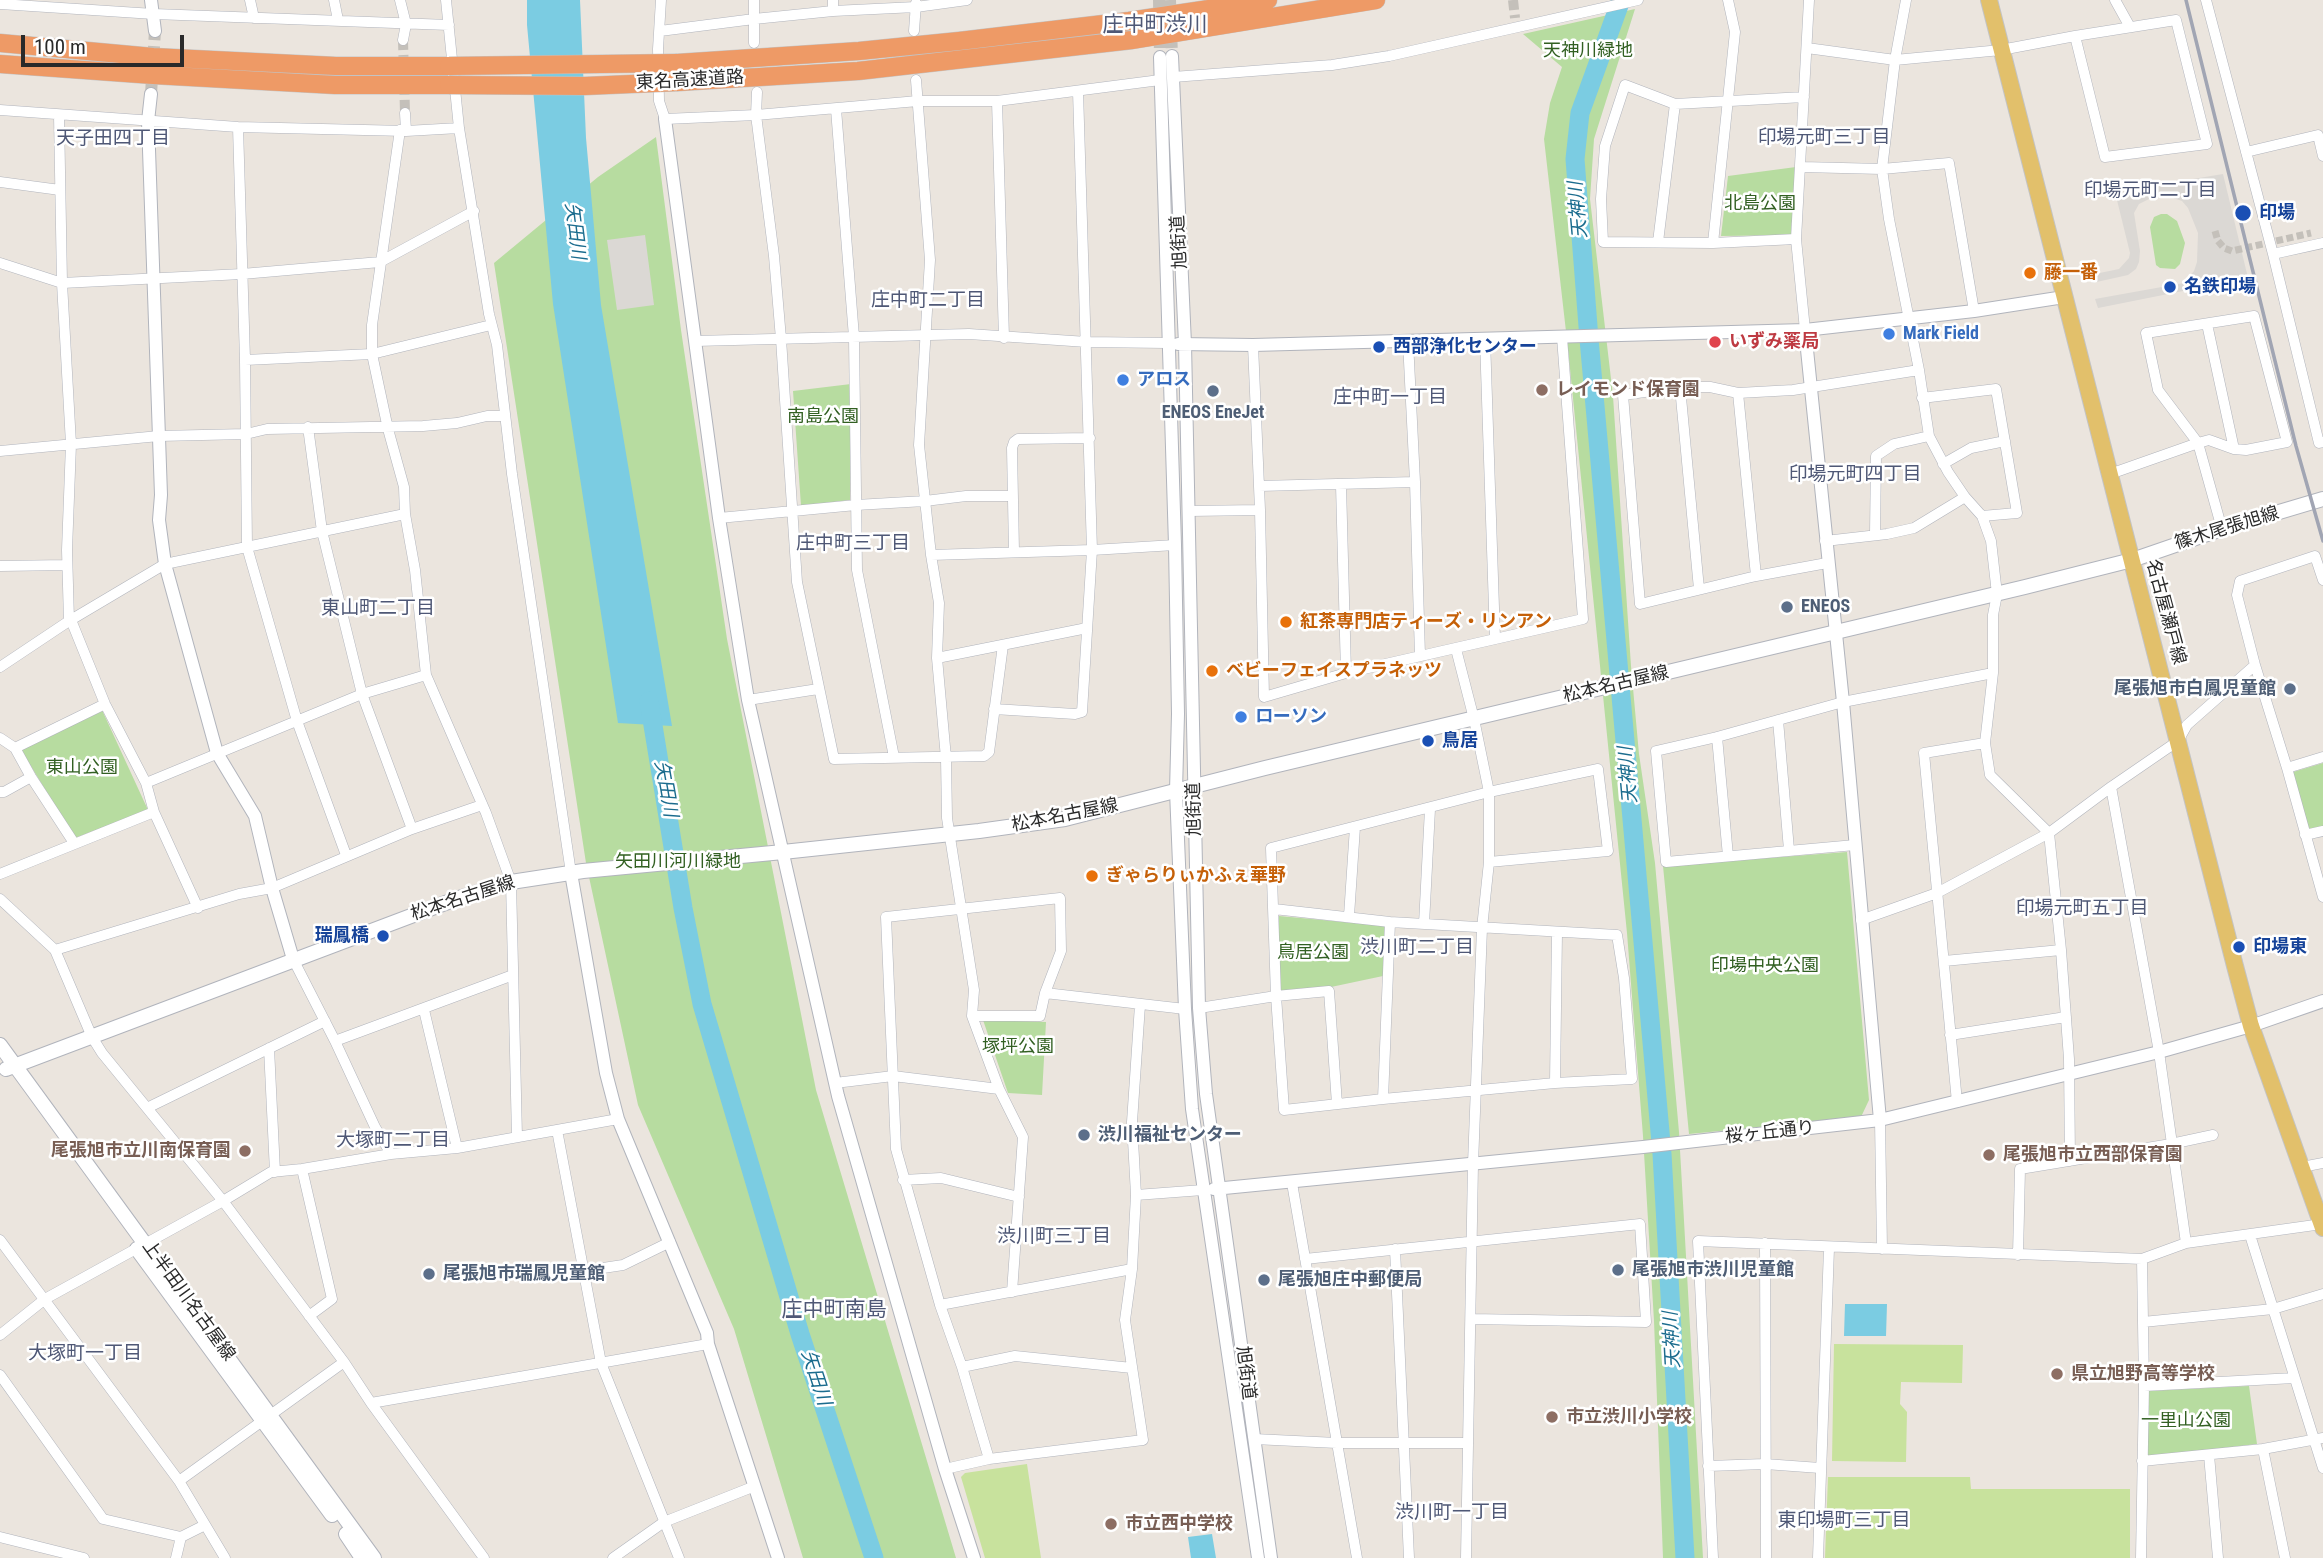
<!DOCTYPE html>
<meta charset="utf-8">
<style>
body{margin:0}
#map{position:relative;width:2323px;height:1558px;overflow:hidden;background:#ebe5de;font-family:"Roboto Condensed",sans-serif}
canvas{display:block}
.scale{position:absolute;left:21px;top:35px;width:163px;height:32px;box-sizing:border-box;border:4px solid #2a2a2a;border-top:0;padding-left:9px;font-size:21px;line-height:24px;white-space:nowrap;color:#2a2a2a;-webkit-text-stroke:5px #fff;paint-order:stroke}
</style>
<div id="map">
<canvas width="2323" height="1558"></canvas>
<div class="scale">100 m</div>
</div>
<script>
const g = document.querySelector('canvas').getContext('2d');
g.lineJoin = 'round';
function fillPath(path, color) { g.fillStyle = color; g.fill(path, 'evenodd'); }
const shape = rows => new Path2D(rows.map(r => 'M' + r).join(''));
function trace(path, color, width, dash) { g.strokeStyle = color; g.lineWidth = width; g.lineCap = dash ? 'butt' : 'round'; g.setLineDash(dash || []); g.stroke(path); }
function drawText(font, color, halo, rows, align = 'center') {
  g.font = font + ' "Roboto Condensed","Noto Sans JP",sans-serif'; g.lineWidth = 5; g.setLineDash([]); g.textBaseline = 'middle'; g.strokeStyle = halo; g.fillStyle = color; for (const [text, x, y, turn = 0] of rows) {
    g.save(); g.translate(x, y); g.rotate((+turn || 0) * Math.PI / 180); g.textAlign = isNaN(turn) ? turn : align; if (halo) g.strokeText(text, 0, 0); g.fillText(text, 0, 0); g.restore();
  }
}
fillPath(shape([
 [1635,9,1594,139,1590,199,1613,396,1631,666,1639,754,1655,863,1679,1132,1703,1558,1663,1558,1654,1321,1643,1136,1627,933,1568,349,1544,139,1550,103,1562,67,1523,34],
 [656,137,681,330,727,639,816,1090,956,1558,803,1558,734,1329,638,1105,586,863,494,263,598,177],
 [1796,167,1791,235,1721,236,1728,176],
 [2161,214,2167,214,2177,221,2185,243,2180,264,2175,269,2160,268,2156,265,2150,227,2154,217],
 [851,384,850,500,801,506,793,391],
 [102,710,148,810,75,838,21,750],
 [2323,763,2323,826,2307,830,2293,772],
 [1847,852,1869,1100,1861,1117,1689,1134,1663,866],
 [1279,916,1387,926,1383,976,1331,987,1279,992],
 [983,1020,1046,1022,1042,1095,1008,1093],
 [2249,1386,2257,1444,2147,1457,2147,1391]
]), '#b7dca0');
fillPath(shape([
 [1834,1344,1963,1345,1962,1383,1901,1382,1900,1404,1907,1412,1906,1462,1832,1461],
 [1027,1464,1041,1558,985,1558,961,1477,965,1473],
 [1828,1477,1970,1477,1971,1489,2130,1489,2130,1558,1825,1558]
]), '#c8e29d');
fillPath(shape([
 [2223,174,2248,278,2098,308,2095,299,2184,283,2194,271,2197,262,2198,233,2188,208,2182,201,2170,197,2149,199,2139,204,2134,213,2140,251,2139,262,2136,269,2128,275,2092,283,2090,275,2119,269,2129,258,2130,253,2115,192],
 [645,235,654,305,617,310,607,240]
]), '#dbd8d4');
fillPath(shape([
 [527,0,580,0,586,138,601,305,672,726,618,723,553,304,527,25],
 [1845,1304,1887,1304,1886,1336,1844,1336],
 [1212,1534,1216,1558,1191,1558,1188,1537]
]), '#7bcce2');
trace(shape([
 [1621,0,1580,113,1575,159,1589,339,1662,1154,1685,1558],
 [649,701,683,908,702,1004,800,1334,874,1558]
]), '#7bcce2', 19);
trace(shape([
 [2215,231,2218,241,2224,248,2232,251,2311,233]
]), '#c4c0ba', 7, [7, 3.5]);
trace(shape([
 [1513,0,1515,18],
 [403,40,405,113]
]), '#c4c0ba', 10, [10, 5]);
trace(shape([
 [1159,0,1160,57],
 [1170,0,1172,56],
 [151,94,155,31]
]), '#c4c0ba', 12, [12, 6]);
const minor = shape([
 [250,0,254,18],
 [334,0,338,20],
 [400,0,406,24,403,40],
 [446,0,459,128,489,314,497,345,512,474,571,873],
 [661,0,658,49,659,101,665,119,756,115,918,101,997,101,1160,80],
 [754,0,754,43],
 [833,0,833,11],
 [1906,0,1895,60,1882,169,1889,219,1919,370,1929,436,1948,472,1965,497,1982,516,1991,541,1997,594,1993,615,1993,673,1985,743,1990,775,2049,833,2061,950,2069,1059,2070,1161],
 [2115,0,2130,27],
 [2206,0,2273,254,2319,443,2323,442],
 [0,4,154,14,449,25],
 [660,31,754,19,833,11,916,7,967,0],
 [914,31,916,3],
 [1807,48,1895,60,2001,50,2075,36,2176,20,2207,144,2105,157,2075,36],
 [1173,77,1332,65,1389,56,1638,0],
 [916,80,930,260,919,445,931,555,939,603,937,658,946,758,947,818,974,990,972,1016,999,1089,1023,1137,1012,1292],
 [757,92,756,115,774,256,781,339,797,582,834,759,984,756,989,752,1003,645],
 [997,101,1004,338],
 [836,109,854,337,857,570,894,757],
 [0,110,238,127,406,131,459,128],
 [405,113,406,131],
 [59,115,62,283,71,444,67,550,69,621],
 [238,127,245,360,247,547,297,721,346,855],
 [400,130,372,325,372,354,388,429,404,487,405,514,415,570,426,675,486,813,511,882,517,1137],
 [2246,152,2318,135,2323,156],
 [1802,167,1882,169,1949,163,1974,311],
 [0,182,60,190],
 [1796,239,1713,243,1603,242,1601,199,1605,146,1625,85,1675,104,1804,97],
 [1658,242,1675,104],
 [1713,243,1735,32,1728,0],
 [2273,254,2323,243],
 [0,263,62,283,242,274,380,262,474,211],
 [2207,324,2234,449],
 [1805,330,1796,239,1809,0],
 [1485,339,1495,638],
 [695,341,969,334,1087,342,1167,343],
 [1408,341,1415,482,1420,656],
 [1253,345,1260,510,1264,697,1346,673,1583,619,1562,337],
 [245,360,372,354,491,325],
 [1680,387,1699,589],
 [1738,393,1756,576],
 [1922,398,1996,389,2017,513,1982,516],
 [308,427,322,531,362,694,412,829],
 [0,451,159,436,246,434,267,429,423,426,457,423,487,416,504,416],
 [1943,464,1971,448,2005,441],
 [2110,474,2198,443,2209,440,2234,449,2246,450,2287,442,2254,316,2146,333,2158,390,2198,443,2222,529],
 [1341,485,1346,673],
 [1259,486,1415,482],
 [1189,511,1260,510],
 [719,518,856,505,925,501,966,496,1013,496],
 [1875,534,1876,456,1894,444,1929,436],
 [1825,541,1887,534,1914,528,1965,497],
 [1014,552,1012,448,1014,442,1018,439,1090,438],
 [931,555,1092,550,1175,545],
 [1827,563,1756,576,1640,604,1623,395,1680,387,1710,387,1738,393,1793,390,1919,370],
 [0,566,67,565],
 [2323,580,2315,556,2240,581,2237,595,2255,665,2287,768,2323,897],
 [71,620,105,704,146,783,154,812,198,908],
 [1456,649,1474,719,1489,792,1489,862,1482,928,1473,1164,1466,1558],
 [937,658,1087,628],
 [0,667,69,621,165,564,405,514],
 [748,700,818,689],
 [994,709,1075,714,1082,712,1092,550,1078,91],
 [1778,720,1789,850],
 [1717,737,1728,856],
 [0,738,15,748,31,777,74,843],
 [15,748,105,704],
 [2287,768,2323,757],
 [146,783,362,694,426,675],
 [2111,787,2159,1052,2186,1243],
 [0,792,4,792,31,777],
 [2305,835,2323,831],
 [1855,845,1666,862,1656,751,1717,737,1843,702,1993,673],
 [0,874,154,812],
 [0,899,55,950,92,1037,102,1053,223,1201,344,1362,371,1403,484,1558],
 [1274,909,1390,922,1617,935,1624,978,1632,1079,1555,1083,1383,1099,1284,1110,1276,996,1271,848,1489,792,1598,769,1608,851,1489,862],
 [1349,916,1355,827],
 [1861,920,1937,893,2049,833,2111,787,2178,741,2187,725,2255,665],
 [1424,924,1430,809],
 [55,950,239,894,272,888,412,829,482,805],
 [293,959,335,1041,375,1127,391,1154],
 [1944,961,2061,950],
 [1045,993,1185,1009],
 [1199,1008,1276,996,1329,991,1337,1104],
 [424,1010,457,1148],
 [972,1016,1040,1016,1045,993,1061,951,1060,898,886,917,896,1149,940,1305,962,1367,989,1459],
 [1950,1035,2066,1017],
 [335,1041,513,975],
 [269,1048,275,1172],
 [835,1083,893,1076,999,1089],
 [1555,1083,1557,932],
 [1383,1099,1390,922],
 [1957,1102,1924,753,1985,743],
 [147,1108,325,1021],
 [1880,1120,1882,1249],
 [557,1130,601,1363,679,1558],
 [2302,1167,2323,1163],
 [302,1169,332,1299,309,1316],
 [903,1180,941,1178,1019,1197],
 [1292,1183,1357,1558],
 [1136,1195,1203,1190],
 [2250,1235,2323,1468],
 [0,1240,179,1481,225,1558],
 [1765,1243,1766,1558],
 [1395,1249,1409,1558],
 [2018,1255,2020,1169,2171,1144,2213,1135],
 [1305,1259,1640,1224,1646,1322,1471,1319],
 [583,1271,623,1265,670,1242],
 [940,1305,1132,1269],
 [2143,1322,2273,1309,2323,1294],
 [0,1335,45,1299,223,1201,271,1172,302,1169,391,1154,457,1148,618,1119],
 [962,1367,1015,1356,1132,1368],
 [0,1375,103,1519,181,1537,205,1525],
 [2144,1386,2294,1378],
 [371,1403,708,1344],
 [1254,1439,1337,1443,1467,1443],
 [2263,1449,2285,1558],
 [2209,1455,2218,1558],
 [2142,1461,2263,1449,2323,1438],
 [1708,1466,1765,1464,1820,1468],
 [945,1469,989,1459,1143,1440,1125,1320,1132,1269,1136,1195,1132,1122,1140,1005],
 [179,1481,344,1362],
 [0,1537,84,1558],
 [176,1558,181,1537],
 [613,1558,664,1522,755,1486],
 [1713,1558,1698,1241,2142,1259,2186,1243,2322,1224],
 [1818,1558,1829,1248],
 [2141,1558,2144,1386,2142,1259]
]);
const tertiary = shape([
 [151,0,155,31],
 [1172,56,1185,344,1199,1008,1206,1094,1271,1558],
 [1160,57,1175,545,1178,714,1176,791,1185,1009,1192,1109,1258,1558],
 [151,94,148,121,161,495,159,520,165,564,217,753,255,816,272,888,293,959],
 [665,119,719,518,748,700,838,1096,945,1469,974,1558],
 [1805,330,1843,702,1880,1120],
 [1178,344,1253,345,1805,330,1974,311,2064,297],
 [571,873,606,1073,618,1119,707,1333,708,1344,778,1558],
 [1214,1189,1643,1147,1880,1120,2159,1052,2251,1026,2323,1001]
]);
const secondary = shape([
 [0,1045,374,1558],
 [6,1069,456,899,511,882,583,871,783,852,979,831,1065,819,1265,768,2025,587,2132,560,2222,529,2323,499],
 [137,1249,332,1515],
 [346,1534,362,1558]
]);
const primary = shape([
 [1989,0,2235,966,2251,1026,2323,1228]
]);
const motorway = shape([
 [0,43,153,57,336,66,449,66],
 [677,63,859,51,959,41,1129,21,1268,0],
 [0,64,153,75,335,85,449,85],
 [678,82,858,71,1132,40,1376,0]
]);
trace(minor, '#b1b4bc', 11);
trace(tertiary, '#b1b4bc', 14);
trace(secondary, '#b1b4bc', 16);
trace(primary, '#c3c3c3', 18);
trace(motorway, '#c3c3c3', 19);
trace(minor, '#fff', 10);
trace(tertiary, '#fff', 12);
trace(secondary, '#fff', 14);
trace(primary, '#e2c06b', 16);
trace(motorway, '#ee9a66', 18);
trace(shape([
 [2186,0,2296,446,2323,541]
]), '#a1a5b3', 3.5);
const motorwayBridge = shape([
 [449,66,677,63],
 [449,85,585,86,678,82]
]);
trace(motorwayBridge, '#c3c3c3', 19, []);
trace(motorwayBridge, '#ee9a66', 18);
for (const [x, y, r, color] of [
 [2243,213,9,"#1a4fb4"],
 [2030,273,7,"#e8710a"],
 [2170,287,7,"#1a4fb4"],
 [1889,334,7,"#3f7fe0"],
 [1715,342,7,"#e0444e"],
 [1379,347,7,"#1a4fb4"],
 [1123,380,7,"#3f7fe0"],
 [1542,390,7,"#8d6e63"],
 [1213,391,7,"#5c6f8a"],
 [1787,607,7,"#5c6f8a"],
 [1286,622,7,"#e8710a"],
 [1212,671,7,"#e8710a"],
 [2290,689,7,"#5c6f8a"],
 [1241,717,7,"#3f7fe0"],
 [1428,741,7,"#1a4fb4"],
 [1092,876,7,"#e8710a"],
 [383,936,7,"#1a4fb4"],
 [2239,947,7,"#1a4fb4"],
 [1084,1135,7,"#5c6f8a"],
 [245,1151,7,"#8d6e63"],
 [1989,1155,7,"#8d6e63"],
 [1618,1270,7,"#5c6f8a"],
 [429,1274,7,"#5c6f8a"],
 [1264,1280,7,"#5c6f8a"],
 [2057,1374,7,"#8d6e63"],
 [1552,1417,7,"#8d6e63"],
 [1111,1524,7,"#8d6e63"]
]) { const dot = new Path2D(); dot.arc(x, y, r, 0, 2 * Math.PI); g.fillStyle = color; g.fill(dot); trace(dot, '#fff', 2.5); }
drawText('18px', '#326022', '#fff', [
 ["天神川緑地",1588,51],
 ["北島公園",1760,204],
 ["南島公園",823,417],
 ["東山公園",82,768],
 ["矢田川河川緑地",678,862],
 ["鳥居公園",1313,953],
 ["印場中央公園",1765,966],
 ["塚坪公園",1018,1047],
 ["一里山公園",2186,1421]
]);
drawText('18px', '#2a2a2a', '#fff', [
 ["東名高速道路",690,81,-3],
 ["旭街道",1180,242,-93],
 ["篠木尾張旭線",2227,529,-17],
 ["名古屋瀬戸線",2165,612,75],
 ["松本名古屋線",1616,685,-13],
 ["旭街道",1195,809,-91],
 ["松本名古屋線",1065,816,-11],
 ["松本名古屋線",463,899,-18],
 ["桜ヶ丘通り",1770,1133,-6],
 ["上半田川名古屋線",188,1301,54],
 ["旭街道",1245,1373,83]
]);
drawText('bold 18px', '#164399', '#fff', [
 ["印場",2259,213],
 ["名鉄印場",2184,287],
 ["西部浄化センター",1393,347],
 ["鳥居",1442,741],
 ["瑞鳳橋",369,936,"right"],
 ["印場東",2253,947]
], 'left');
drawText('bold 18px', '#c56008', '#fff', [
 ["藤一番",2044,273],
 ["紅茶専門店ティーズ・リンアン",1300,622],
 ["ベビーフェイスプラネッツ",1226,671],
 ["ぎゃらりぃかふぇ華野",1106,876]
], 'left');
drawText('bold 18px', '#366cbe', '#fff', [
 ["Mark Field",1903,334],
 ["アロス",1137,380],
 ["ローソン",1255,717]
], 'left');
drawText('bold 18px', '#be3a42', '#fff', [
 ["いずみ薬局",1729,342]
], 'left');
drawText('bold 18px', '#785e54', '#fff', [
 ["レイモンド保育園",1556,390],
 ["尾張旭市立川南保育園",231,1151,"right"],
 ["尾張旭市立西部保育園",2003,1155],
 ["県立旭野高等学校",2071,1374],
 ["市立渋川小学校",1566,1417],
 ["市立西中学校",1125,1524]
], 'left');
drawText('bold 18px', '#4e5e75', '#fff', [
 ["ENEOS EneJet",1213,413,"center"],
 ["ENEOS",1801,607],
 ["尾張旭市白鳳児童館",2276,689,"right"],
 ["渋川福祉センター",1098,1135],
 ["尾張旭市渋川児童館",1632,1270],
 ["尾張旭市瑞鳳児童館",443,1274],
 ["尾張旭庄中郵便局",1278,1280]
], 'left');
drawText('19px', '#4f5876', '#fff', [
 ["印場元町三丁目",1824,138],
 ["天子田四丁目",113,139],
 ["印場元町二丁目",2150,191],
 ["庄中町二丁目",928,301],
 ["庄中町一丁目",1390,398],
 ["印場元町四丁目",1855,475],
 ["庄中町三丁目",853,544],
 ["東山町二丁目",378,609],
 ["印場元町五丁目",2082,909],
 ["渋川町二丁目",1417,948],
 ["大塚町二丁目",393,1141],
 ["渋川町三丁目",1054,1237],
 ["大塚町一丁目",85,1354],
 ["渋川町一丁目",1452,1513],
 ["東印場町三丁目",1844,1521]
]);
drawText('italic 19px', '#1b6c8e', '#fff', [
 ["天神川",1579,210,-95],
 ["矢田川",574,231,83],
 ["天神川",1629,775,-95],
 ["矢田川",665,789,80],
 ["天神川",1673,1340,-93],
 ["矢田川",815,1378,72]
]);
drawText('21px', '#4f5876', '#fff', [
 ["庄中町渋川",1155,26],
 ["庄中町南島",834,1311]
]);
</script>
